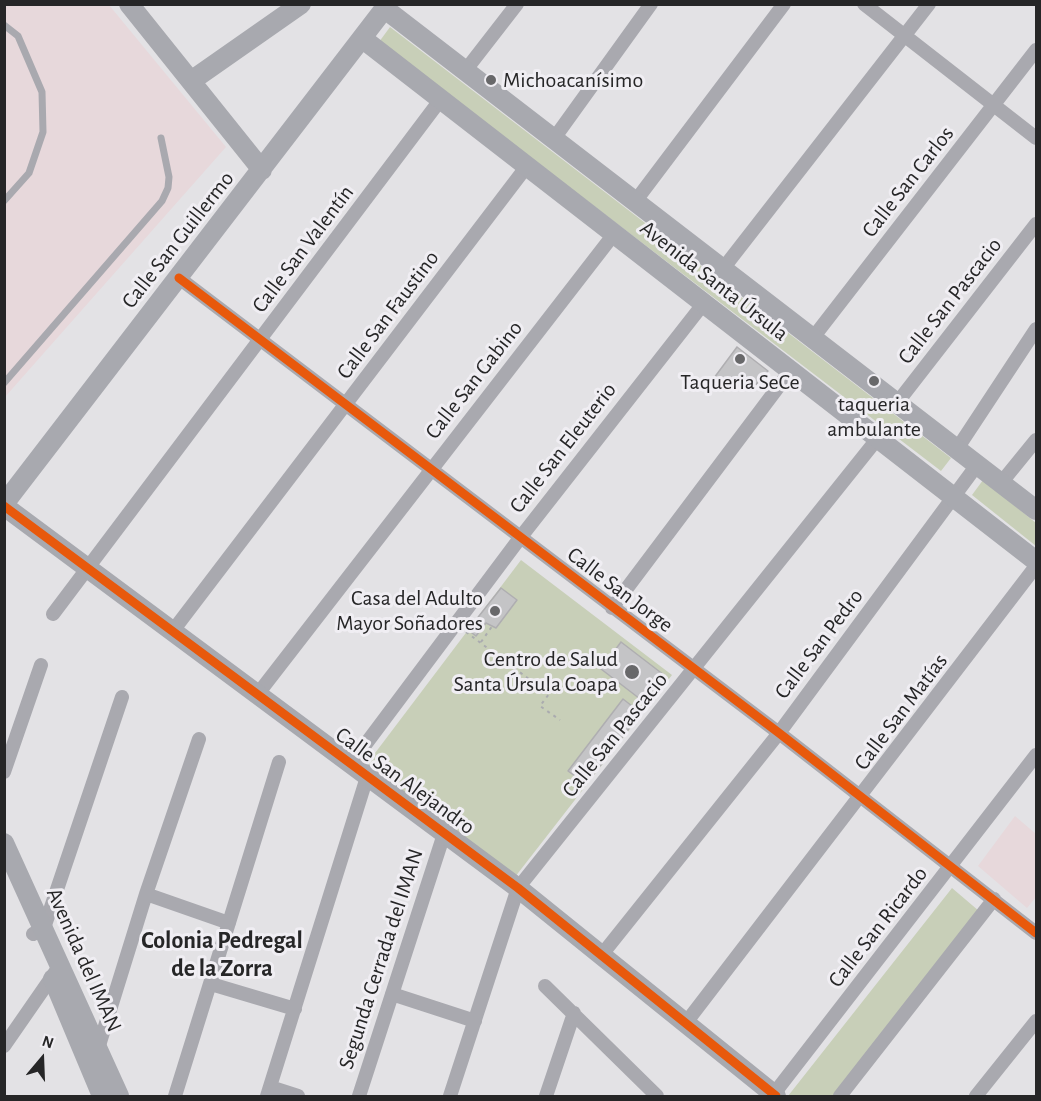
<!DOCTYPE html>
<meta charset="utf-8">
<style>
body{margin:0}
#map{position:relative;width:1041px;height:1101px;overflow:hidden;background:#e3e2e5;font-family:"Alegreya Sans",sans-serif}
canvas{display:block}
.frame{position:absolute;inset:0;border:6px solid #262627;pointer-events:none}
.north{position:absolute;left:12px;top:1029px;width:60px;height:60px;-webkit-text-stroke:4px #f0eef3;paint-order:stroke;rotate:19deg;font-size:16px;font-weight:700;line-height:24px;text-align:center;color:#262627}
.north::after{content:'';display:block;margin:auto;width:21px;height:27px;background:#262627;clip-path:polygon(50% 0,100% 100%,50% 72%,0 100%)}
</style>
<div id="map">
<canvas width="1041" height="1101"></canvas>
<div class="frame"></div>
<div class="north">N</div>
</div>
<script>
const g = document.querySelector('canvas').getContext('2d');
g.lineJoin = 'round';
function fillPath(path, color) { g.fillStyle = color; g.fill(path, 'evenodd'); }
const shape = rows => new Path2D(rows.map(r => 'M' + r).join(''));
function trace(path, color, width, dash) { g.strokeStyle = color; g.lineWidth = width; g.lineCap = dash ? 'butt' : 'round'; g.setLineDash(dash || []); g.stroke(path); }
function drawText(font, color, halo, rows, align = 'center') {
  g.font = font + ' "Alegreya Sans",sans-serif'; g.lineWidth = 6; g.setLineDash([]); g.textBaseline = 'middle'; g.strokeStyle = halo; g.fillStyle = color; for (const [text, x, y, turn = 0] of rows) {
    g.save(); g.translate(x, y); g.rotate((+turn || 0) * Math.PI / 180); g.textAlign = isNaN(turn) ? turn : align; if (halo) g.strokeText(text, 0, 0); g.fillText(text, 0, 0); g.restore();
  }
}
fillPath(shape([
 [5,5,109,5,226,147,5,397],
 [1015,816,1036,834,1036,897,1027,908,978,866]
]), '#e7d8db');
fillPath(shape([
 [390,27,951,458,941,471,379,42],
 [983,480,1036,523,1036,546,972,495],
 [521,560,672,675,515,877,366,765],
 [952,888,979,911,833,1096,788,1096]
]), '#c8cfb8');
const building = shape([
 [737,347,768,371,751,390,714,378,737,347],
 [501,588,517,600,496,628,486,623,476,636,468,630,501,588],
 [621,642,664,675,644,702,601,669,621,642],
 [623,699,641,713,586,784,568,771,623,699]
]);
fillPath(building, '#c4c4c6');
trace(building, '#afaeb1', 1.5);
trace(shape([
 [466,632,549,694,540,706,560,720],
 [481,642,493,625]
]), '#aaabaf', 2, [3, 4.5]);
trace(shape([
 [4,25,18,36,42,92,43,132,29,173,4,201],
 [4,383,162,201,168,188,169,177,161,138]
]), '#a9a9af', 7);
trace(shape([
 [864,4,1036,138],
 [465,71,517,4],
 [553,140,651,4],
 [634,203,784,4],
 [722,270,929,4],
 [179,278,779,733,1036,933],
 [812,339,1036,50],
 [897,403,1036,224],
 [957,449,1036,329],
 [1001,483,1036,440],
 [612,608,791,370],
 [53,614,441,99],
 [172,632,527,166],
 [257,695,614,234],
 [350,765,520,538,704,303],
 [4,772,41,665],
 [146,894,229,923],
 [33,934,44,928,122,697],
 [600,957,779,733,977,465],
 [211,984,295,1009],
 [545,986,657,1096],
 [392,994,475,1021],
 [685,1024,1036,566],
 [4,1046,56,971],
 [97,1052,146,894,199,739],
 [270,1087,298,1096],
 [773,1095,1036,755],
 [175,1096,279,762],
 [267,1096,367,777],
 [359,1096,444,834],
 [450,1096,518,888,878,438],
 [546,1096,574,1013],
 [840,1096,994,899],
 [976,1096,1036,1021]
]), '#a9a9af', 14);
trace(shape([
 [129,4,262,170],
 [385,9,1036,510],
 [363,39,1036,561],
 [191,81,301,4],
 [4,504,388,4],
 [4,506,518,888,776,1096],
 [4,843,119,1096],
 [53,979,102,1096]
]), '#a8a9af', 20);
trace(shape([
 [179,278,779,733,1036,933],
 [4,506,518,888,776,1096]
]), '#e8590c', 9);
for (const [x, y, r, color] of [
 [491,80,6,"#68686a"],
 [740,359,6,"#68686a"],
 [874,381,6,"#68686a"],
 [495,611,6,"#68686a"],
 [632,672,8,"#68686a"]
]) { const dot = new Path2D(); dot.arc(x, y, r, 0, 2 * Math.PI); g.fillStyle = color; g.fill(dot); trace(dot, '#f0eef3', 2); }
drawText('22px', '#262627', '#f0eef3', [
 ["Michoacanísimo",503,80,"left"],
 ["Taqueria SeCe",740,382],
 ["taqueria",874,404],
 ["ambulante",874,429],
 ["Casa del Adulto",483,598,"right"],
 ["Mayor Soñadores",483,623,"right"],
 ["Centro de Salud",618,659,"right"],
 ["Santa Úrsula Coapa",618,684,"right"]
]);
drawText('22px', '#262627', '#f0eef3', [
 ["Calle San Carlos",908,182,-52],
 ["Calle San Guillermo",178,240,-52],
 ["Calle San Valentín",303,249,-53],
 ["Avenida Santa Úrsula",714,281,38],
 ["Calle San Pascacio",950,301,-52],
 ["Calle San Faustino",388,315,-53],
 ["Calle San Gabino",474,380,-52],
 ["Calle San Eleuterio",563,448,-52],
 ["Calle San Jorge",620,590,37],
 ["Calle San Pedro",819,644,-53],
 ["Calle San Matías",901,712,-53],
 ["Calle San Pascacio",615,735,-51],
 ["Calle San Alejandro",405,781,36],
 ["Calle San Ricardo",878,927,-52],
 ["Segunda Cerrada del IMAN",381,959,-72],
 ["Avenida del IMAN",84,960,66]
]);
drawText('bold 24px', '#262627', '#f0eef3', [
 ["Colonia Pedregal",222,941],
 ["de la Zorra",222,969]
]);
</script>
